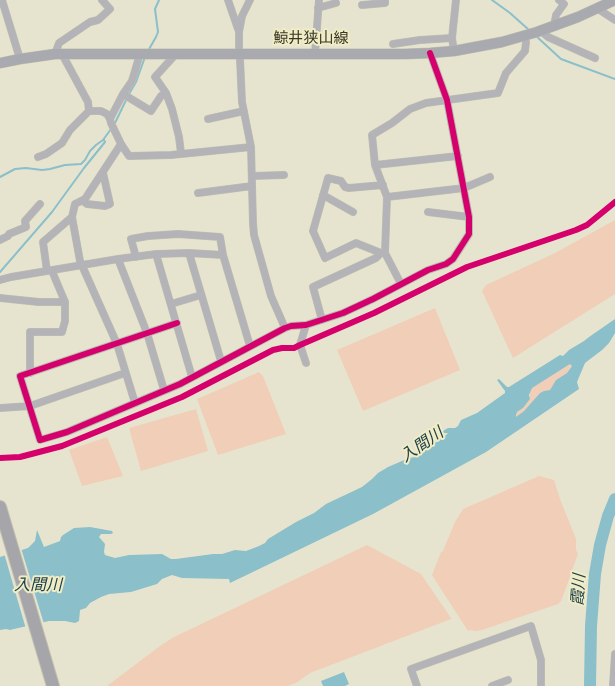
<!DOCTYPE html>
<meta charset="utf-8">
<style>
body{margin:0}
canvas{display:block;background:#e6e4cf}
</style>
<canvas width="615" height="686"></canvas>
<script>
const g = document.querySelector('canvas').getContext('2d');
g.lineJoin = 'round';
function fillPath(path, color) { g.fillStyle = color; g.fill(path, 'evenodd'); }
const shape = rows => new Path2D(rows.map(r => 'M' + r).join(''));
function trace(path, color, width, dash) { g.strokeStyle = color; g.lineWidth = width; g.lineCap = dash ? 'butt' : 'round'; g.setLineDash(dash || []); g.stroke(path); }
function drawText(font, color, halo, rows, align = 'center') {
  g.font = font + ' Rubik,"Noto Sans JP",sans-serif'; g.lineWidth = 4; g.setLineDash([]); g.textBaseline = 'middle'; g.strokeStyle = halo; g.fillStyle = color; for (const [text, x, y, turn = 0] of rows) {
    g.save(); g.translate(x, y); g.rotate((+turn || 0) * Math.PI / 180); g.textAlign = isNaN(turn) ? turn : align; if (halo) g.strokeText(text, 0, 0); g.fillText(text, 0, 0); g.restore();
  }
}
fillPath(shape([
 [615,220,615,294,513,358,482,291,486,285,555,253],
 [435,308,460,370,363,411,337,350],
 [570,364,572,365,567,373,556,380,550,390,545,391,540,393,529,406,516,418,516,415,517,412,523,408,530,399,530,389],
 [259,372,263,376,286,434,218,455,197,399],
 [196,409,208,451,141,471,129,428],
 [107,437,123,476,82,486,69,450],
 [539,476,554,480,560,499,576,539,576,550,578,554,563,596,561,601,558,604,482,630,475,631,471,630,468,631,432,575,441,552,443,551,455,522,463,509],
 [367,545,421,574,451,618,451,619,310,673,296,683,287,686,107,686,160,646,174,637]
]), '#f1ceb7');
fillPath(shape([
 [615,319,615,333,609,343,602,350,585,363,577,382,579,389,486,452,373,514,230,583,229,579,182,578,172,575,162,579,157,584,131,592,109,594,101,597,90,603,86,608,80,610,79,621,75,623,65,621,49,621,14,629,10,630,6,629,0,630,0,557,28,548,35,541,37,530,44,547,60,541,61,537,63,535,74,528,90,527,112,531,113,533,111,534,101,534,99,537,105,544,104,552,105,555,115,558,129,555,162,554,171,559,176,559,213,554,222,554,235,550,246,551,259,546,265,543,268,539,296,522,314,513,326,504,362,487,372,479,378,473,388,467,409,458,416,457,423,451,445,436,448,433,443,433,443,431,448,428,455,428,458,426,461,420,477,413,505,393,505,391,497,380,499,379,507,387,509,387,560,355,563,356,569,350,584,341,589,337],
 [570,364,572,366,567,373,556,380,550,390,544,391,540,393,524,411,516,417,516,415,517,412,523,408,530,399,529,395,532,388],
 [344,672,349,684,345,686,323,686,321,681]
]), '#8bbfca');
fillPath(shape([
 [21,548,44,624,26,629,4,553]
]), '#e6e4cf');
trace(shape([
 [492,0,510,13,529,30],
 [536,36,561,59,615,79],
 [148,51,156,37,158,32,155,9,159,0],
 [129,94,136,82,145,57],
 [115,123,127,98],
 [0,177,15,169,26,168,42,170,50,169,65,165,81,164,85,160,90,151,96,145,103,140,111,129],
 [0,272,52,212,84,168,105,142,104,140]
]), '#8bbfca', 2);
trace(shape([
 [590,686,591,626,595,574,600,545,608,516,615,499]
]), '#8bbfca', 12);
const street = shape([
 [2,0,20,59],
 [228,0,238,29],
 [250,0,242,16,239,32,239,55,240,59,242,102,251,147,253,223,254,235,271,296,285,328],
 [362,5,385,3,385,0],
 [318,8,336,3],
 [598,9,615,20],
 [554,26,556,15,564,4,559,0],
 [541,31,548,37,595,58],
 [393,44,420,40,452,38],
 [454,51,452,38,456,0],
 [55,54,59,43,90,22,98,20,110,9,102,0],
 [62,54,88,102,89,111],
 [140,54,132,81,123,94,110,119,111,123,121,144,129,156,171,155,251,147],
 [315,54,319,0],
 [175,55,155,77,166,93,172,109,179,137,181,153],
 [123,94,151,111,161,96,166,93],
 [208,119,244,111],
 [38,157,46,154,62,143,70,130,89,111,101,111,107,114,110,119],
 [375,165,458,156],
 [252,176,284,175],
 [383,185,349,188,345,187,341,181,328,178,313,231,325,258,356,243,381,253,385,253],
 [198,193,252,186],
 [323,195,353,212],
 [387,197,464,188,490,177],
 [83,201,87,204,105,206,110,204,103,173],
 [428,212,469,217],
 [72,217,80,261,117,344,135,403],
 [0,240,8,236,9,234,26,227,25,221,40,204],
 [189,253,221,361],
 [156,254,192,377],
 [136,257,131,239,148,236,178,234,220,237,223,255,250,346],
 [118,259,147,333,164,390],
 [47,271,43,242,72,217,75,204,85,199,121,144],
 [0,280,11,277,118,259,156,254,189,253,223,255],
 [401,284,385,253,387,197,375,165,372,135,392,123,410,109,426,103,498,93,506,73,525,51,526,42,524,36],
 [0,298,39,302,65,302,52,271],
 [171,304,201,295],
 [322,320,313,287,376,258,381,253],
 [177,323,20,376,40,440,67,432,180,384,285,328,291,326,306,325,343,313,373,299,428,270,446,264,453,259,469,234,469,217,447,100,430,53],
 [306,325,300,345,306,363],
 [30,373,30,332,62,332,65,321,65,302],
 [0,408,30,406,125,373],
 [417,686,411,669,531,626,541,660,541,686],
 [492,686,508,680],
 [613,686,615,654]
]);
const secondary = shape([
 [0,63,20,59,55,54,405,54,430,53,454,51,502,42,537,32,578,17,615,0]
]);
const highway = shape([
 [0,507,53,686]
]);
trace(street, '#c2c0af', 8);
trace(secondary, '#c2c0af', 11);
trace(highway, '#c2c0af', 14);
trace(street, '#b4b4b8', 7);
trace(secondary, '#a9a9b0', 10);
trace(highway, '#a6a6aa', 12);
trace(shape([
 [177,323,20,376,40,440,67,432,180,384,285,328,291,326,306,325,343,313,373,299,428,270,446,264,453,259,469,234,469,217,447,100,430,53],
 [0,458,20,457,62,446,182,397,273,350,282,348,294,348,300,345,374,313,467,267,576,230,587,225,615,202]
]), '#d6006c', 6);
drawText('15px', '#383728', '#f0ecc5', [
 ["鯨井狭山線",311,39]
]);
drawText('italic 16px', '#1a3d49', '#f0ecc5', [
 ["入間川",422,445,-35],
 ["入間川",38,585],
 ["霞川",579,590,-86]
]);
</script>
